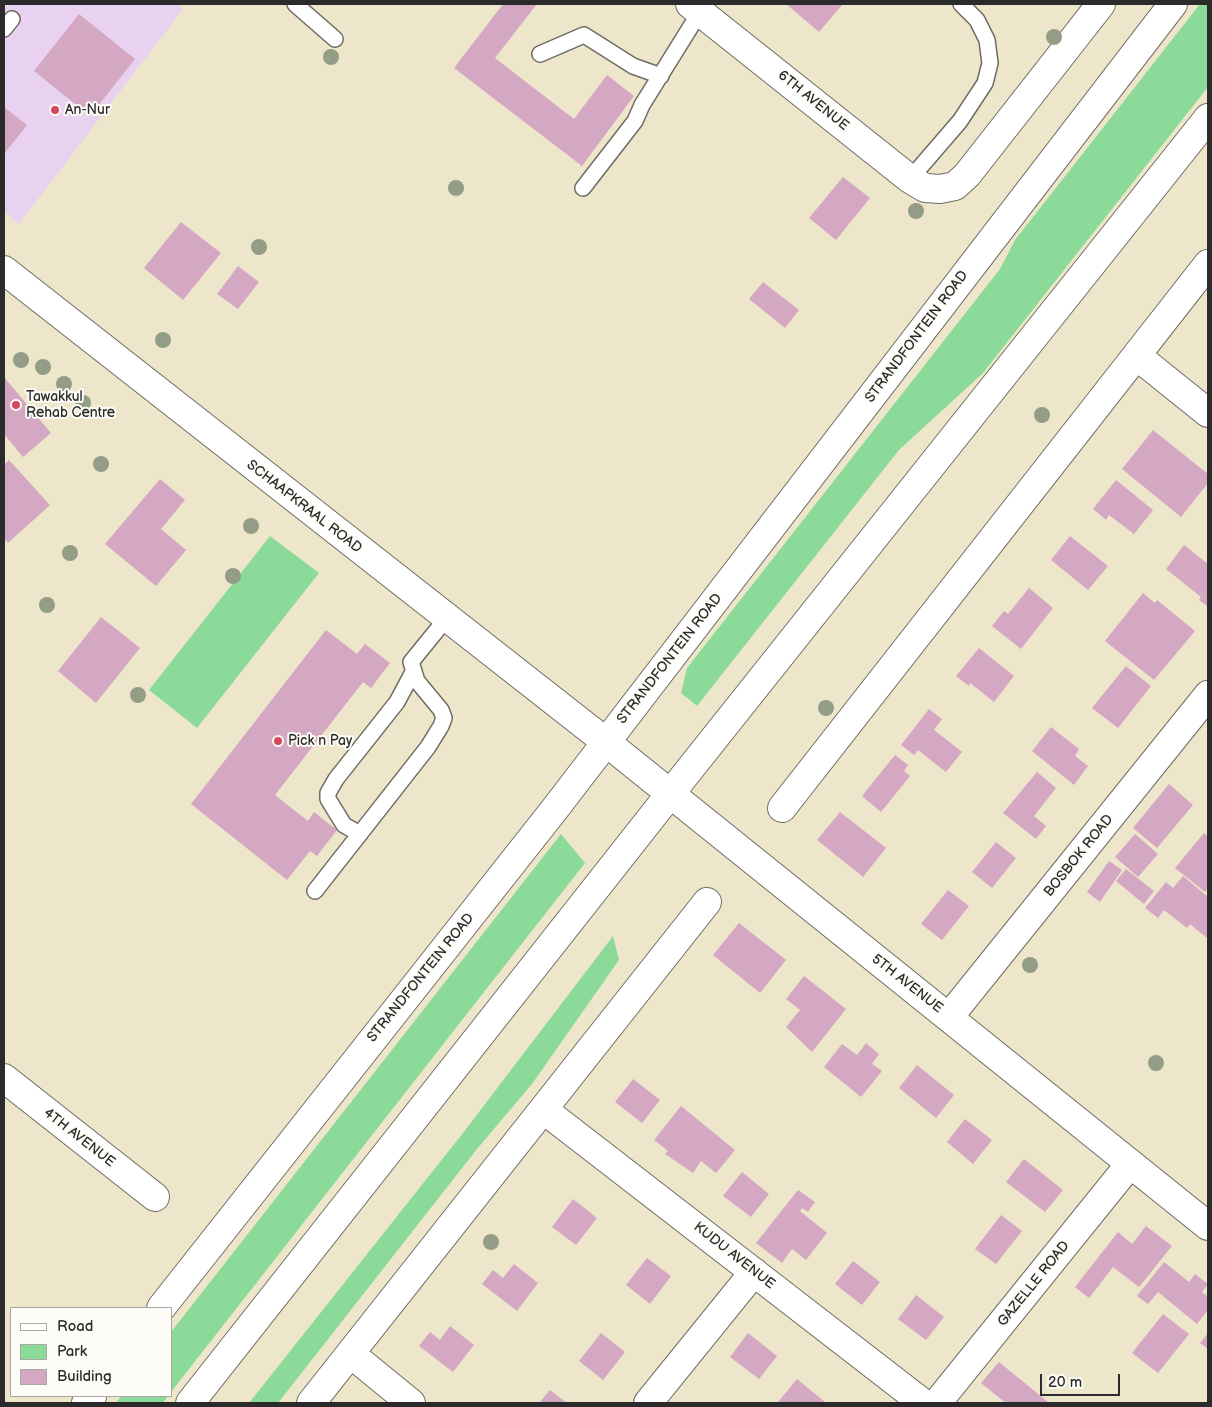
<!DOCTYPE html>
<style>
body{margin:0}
#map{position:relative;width:1212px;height:1407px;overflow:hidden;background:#eee6ca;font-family:"Balsamiq Sans",sans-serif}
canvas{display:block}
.frame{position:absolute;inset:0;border:5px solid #2b2b2b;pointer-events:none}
.legend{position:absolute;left:10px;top:1307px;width:162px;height:90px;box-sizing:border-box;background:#fdfcf7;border:1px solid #a9a8a5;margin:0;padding:6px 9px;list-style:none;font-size:15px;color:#2b2b2b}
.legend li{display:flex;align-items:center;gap:10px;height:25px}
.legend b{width:25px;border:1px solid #a9a8a5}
.scale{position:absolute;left:1040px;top:1374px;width:80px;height:22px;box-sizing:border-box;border:2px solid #2b2b2b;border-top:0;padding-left:6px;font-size:15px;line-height:18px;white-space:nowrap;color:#2b2b2b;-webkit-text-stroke:4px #fdfcf7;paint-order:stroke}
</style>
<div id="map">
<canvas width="1212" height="1407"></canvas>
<div class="frame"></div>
<ul class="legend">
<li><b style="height:6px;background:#fff"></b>Road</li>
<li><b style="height:14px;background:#8cda99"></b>Park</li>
<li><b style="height:14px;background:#d4a7c2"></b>Building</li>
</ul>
<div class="scale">20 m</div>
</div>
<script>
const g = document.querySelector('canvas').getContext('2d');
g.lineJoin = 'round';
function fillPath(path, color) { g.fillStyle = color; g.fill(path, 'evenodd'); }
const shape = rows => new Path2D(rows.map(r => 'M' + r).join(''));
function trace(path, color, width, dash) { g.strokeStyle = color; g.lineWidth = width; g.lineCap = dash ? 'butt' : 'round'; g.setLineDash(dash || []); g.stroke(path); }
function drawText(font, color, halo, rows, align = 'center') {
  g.font = font + ' "Balsamiq Sans",sans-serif'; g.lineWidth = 4; g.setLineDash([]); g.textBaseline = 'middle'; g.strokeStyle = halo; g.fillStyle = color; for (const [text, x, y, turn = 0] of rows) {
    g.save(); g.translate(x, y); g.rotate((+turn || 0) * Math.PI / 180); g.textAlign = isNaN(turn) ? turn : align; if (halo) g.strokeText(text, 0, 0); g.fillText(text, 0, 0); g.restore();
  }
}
fillPath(shape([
 [4,4,177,4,183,9,19,224,4,212]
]), '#e8d2ef');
fillPath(shape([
 [1200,4,1208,4,1208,87,983,373,899,450,697,706,681,693,687,668,1000,269,1015,240],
 [270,536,319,573,197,728,149,690],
 [561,834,585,863,171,1392,171,1332],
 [613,936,619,960,532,1084,477,1149,278,1403,249,1403,463,1133],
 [121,1396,168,1396,163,1403,116,1403]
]), '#8cda99');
fillPath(shape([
 [503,4,537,4,495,58,574,119,607,75,634,96,582,166,454,68],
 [786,4,843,4,819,32],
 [79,14,135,59,90,116,34,71],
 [4,107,27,125,4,154],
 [843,177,870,198,836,240,809,218],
 [181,222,221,253,183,300,144,268],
 [238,266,259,282,238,309,217,294],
 [763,282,799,310,785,328,749,299],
 [4,377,51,433,23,457,4,434],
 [1153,430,1208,474,1208,483,1181,517,1122,469],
 [9,460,50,505,8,543,4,538,4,465],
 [160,479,185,500,161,529,186,550,156,586,105,544],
 [1116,480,1153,510,1134,534,1109,515,1106,520,1093,509],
 [1070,536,1108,566,1088,590,1051,560],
 [1184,545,1208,564,1208,607,1199,600,1201,597,1166,569],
 [1029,588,1053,608,1021,649,992,626,1004,611,1008,614],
 [1143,593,1155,603,1157,600,1195,631,1154,680,1105,641],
 [101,617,140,648,96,703,58,671],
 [326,630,357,654,365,644,390,663,371,688,363,682,275,795,308,821,314,812,337,830,317,856,310,851,287,880,191,804],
 [979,648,1014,676,994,702,970,683,969,686,956,676],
 [1126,666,1151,686,1118,728,1092,708],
 [929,709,942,719,934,730,962,752,946,772,918,750,914,755,901,745],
 [1051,727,1079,749,1075,756,1088,766,1074,785,1032,751],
 [895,755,908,765,904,771,910,776,881,812,862,796],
 [1037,772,1056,788,1034,816,1046,826,1036,839,1003,813],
 [1169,784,1193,805,1157,848,1133,828],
 [840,812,886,848,863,877,817,840],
 [1204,833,1208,837,1208,888,1205,892,1175,868],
 [1135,834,1158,854,1138,877,1115,857],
 [996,842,1016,858,992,888,972,872],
 [1109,861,1122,870,1100,902,1087,892],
 [1126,869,1154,891,1144,904,1116,881],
 [1183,876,1208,897,1208,939,1190,924,1187,928,1164,910,1158,918,1145,908,1166,882,1173,888],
 [948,890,969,906,942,940,921,924],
 [739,923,786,960,760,993,713,955],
 [804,976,846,1009,812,1052,786,1027,800,1010,786,999],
 [866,1043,879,1054,872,1064,882,1071,861,1097,824,1067,842,1044,857,1055],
 [917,1065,954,1095,936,1118,899,1088],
 [633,1079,660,1100,642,1123,615,1102],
 [681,1106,735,1150,716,1173,701,1161,693,1173,665,1154,668,1151,654,1140],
 [965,1119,992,1140,973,1164,947,1142],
 [1024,1159,1063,1190,1045,1212,1006,1182],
 [742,1172,769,1194,751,1217,723,1196],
 [798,1190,815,1202,808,1212,802,1208,800,1211,827,1233,806,1260,792,1249,782,1263,756,1243],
 [573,1199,597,1218,576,1245,552,1227],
 [1001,1215,1022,1231,996,1264,975,1249],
 [1146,1226,1172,1246,1139,1287,1113,1267,1089,1298,1075,1287,1118,1232,1132,1244],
 [647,1258,671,1276,650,1304,626,1285],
 [853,1261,880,1282,862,1305,835,1284],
 [1164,1262,1189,1282,1195,1274,1208,1284,1202,1292,1208,1297,1208,1310,1197,1324,1158,1292,1148,1304,1137,1296],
 [514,1264,538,1283,517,1311,482,1284,493,1270,503,1278],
 [916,1295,944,1317,926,1340,898,1319],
 [1163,1314,1189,1334,1158,1373,1132,1353],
 [450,1326,474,1345,453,1372,419,1346,430,1332,440,1340],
 [601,1333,625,1352,603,1380,579,1361],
 [748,1333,777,1356,759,1379,730,1357],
 [1208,1333,1208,1349,1200,1343],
 [999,1362,1048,1402,1047,1403,1006,1403,981,1383],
 [797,1379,825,1402,824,1403,778,1402],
 [550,1390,567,1403,539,1403]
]), '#d4a7c2');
const service = shape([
 [295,4,335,39],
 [4,29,12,19],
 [540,54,584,35,633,66,661,76],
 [910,179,960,121,985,83,990,63,987,40,977,20,961,4],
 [583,188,635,121,642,105,703,7],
 [360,834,344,825,328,799,328,793,336,779,397,702,413,672],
 [315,891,428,747,441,726,444,718,441,710,417,681,411,662,446,619]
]);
const minor = shape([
 [690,4,910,179,925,188,940,189,955,186,967,175,1101,4],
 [4,270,606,742],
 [1137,356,1208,413],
 [782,808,1208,264],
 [949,1017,1208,695],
 [4,1078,155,1197],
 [544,1110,923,1403],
 [351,1354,411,1403],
 [311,1403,707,902],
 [648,1403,754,1272],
 [937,1403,1130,1164]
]);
const secondary = shape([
 [606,742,1208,1226]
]);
const primary = shape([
 [161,1308,554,810,1173,4],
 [86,1403,92,1396],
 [190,1403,670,794,1208,118]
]);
trace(service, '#6f6c63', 18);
trace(minor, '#6f6c63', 30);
trace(secondary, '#6f6c63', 30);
trace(primary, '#6f6c63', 30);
trace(service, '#fff', 15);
trace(minor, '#fff', 28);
trace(secondary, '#fff', 28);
trace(primary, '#fff', 28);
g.fillStyle = '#939c85';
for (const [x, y] of [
 [1054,37],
 [331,57],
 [456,188],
 [916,211],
 [259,247],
 [163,340],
 [21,360],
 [43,367],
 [64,384],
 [83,403],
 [1042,415],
 [101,464],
 [251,526],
 [70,553],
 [233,576],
 [47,605],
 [138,695],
 [826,708],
 [1030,965],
 [1156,1063],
 [491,1242]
]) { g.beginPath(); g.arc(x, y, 8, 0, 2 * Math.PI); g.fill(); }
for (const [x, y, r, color] of [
 [55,110,5,"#d1495b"],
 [16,405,5,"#d1495b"],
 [278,741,5,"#d1495b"]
]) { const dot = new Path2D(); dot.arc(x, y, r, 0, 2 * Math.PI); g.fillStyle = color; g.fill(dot); trace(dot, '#fdfcf7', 2); }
drawText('14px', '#2b2b2b', '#fdfcf7', [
 ["6TH AVENUE",813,101,39],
 ["STRANDFONTEIN ROAD",917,337,-53],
 ["SCHAAPKRAAL ROAD",304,507,38],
 ["STRANDFONTEIN ROAD",670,659,-52],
 ["BOSBOK ROAD",1079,856,-51],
 ["STRANDFONTEIN ROAD",421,978,-51],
 ["5TH AVENUE",907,984,38],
 ["4TH AVENUE",79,1138,38],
 ["KUDU AVENUE",734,1256,38],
 ["GAZELLE ROAD",1034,1284,-51]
]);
drawText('14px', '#2b2b2b', '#fdfcf7', [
 ["An-Nur",65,110],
 ["Tawakkul",26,397],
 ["Rehab Centre",26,413],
 ["Pick n Pay",288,741]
], 'left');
</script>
